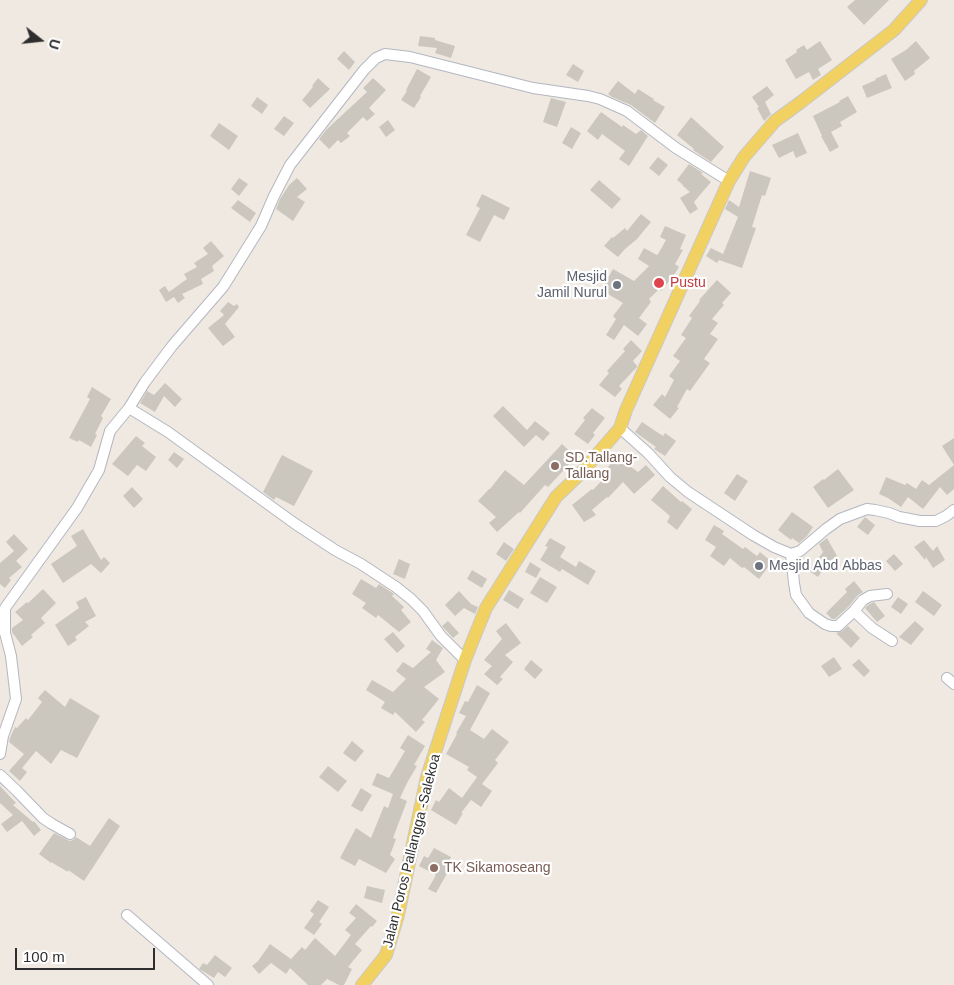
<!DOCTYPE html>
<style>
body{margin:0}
#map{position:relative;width:954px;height:985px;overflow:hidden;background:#efe9e1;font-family:Arial,sans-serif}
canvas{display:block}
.north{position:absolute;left:15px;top:15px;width:50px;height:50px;-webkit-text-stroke:4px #fff;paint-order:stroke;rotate:106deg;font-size:14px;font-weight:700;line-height:20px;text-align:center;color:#2e2e2e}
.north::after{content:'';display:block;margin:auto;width:18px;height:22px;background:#2e2e2e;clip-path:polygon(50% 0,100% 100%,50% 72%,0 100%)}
.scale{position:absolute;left:15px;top:948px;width:140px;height:22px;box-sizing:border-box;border:2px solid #2e2e2e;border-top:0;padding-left:6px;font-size:15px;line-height:18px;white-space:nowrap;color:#2e2e2e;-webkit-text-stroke:4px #fff;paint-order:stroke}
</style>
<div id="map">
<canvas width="954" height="985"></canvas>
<div class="north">U</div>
<div class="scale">100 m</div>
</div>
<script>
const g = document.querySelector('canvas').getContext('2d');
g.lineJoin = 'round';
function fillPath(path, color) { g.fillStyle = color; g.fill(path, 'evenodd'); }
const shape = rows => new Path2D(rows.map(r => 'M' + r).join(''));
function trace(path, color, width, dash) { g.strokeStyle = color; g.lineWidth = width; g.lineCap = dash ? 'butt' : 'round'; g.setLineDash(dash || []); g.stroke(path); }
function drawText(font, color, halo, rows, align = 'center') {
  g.font = font + ' Arial,sans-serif'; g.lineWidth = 4.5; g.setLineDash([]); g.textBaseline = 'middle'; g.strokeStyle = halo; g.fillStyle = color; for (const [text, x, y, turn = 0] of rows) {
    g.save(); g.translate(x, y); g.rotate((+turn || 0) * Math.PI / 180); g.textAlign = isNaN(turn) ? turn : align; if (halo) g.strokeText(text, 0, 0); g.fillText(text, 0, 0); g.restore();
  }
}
fillPath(shape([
 [855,0,889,0,864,25,847,7],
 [420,36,435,38,435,40,455,46,451,58,435,53,437,48,418,46],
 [820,41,832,60,818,69,821,75,813,80,809,72,796,79,785,60,797,52,796,50,804,45,807,50],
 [916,41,930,58,914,71,915,74,905,81,891,59,906,50],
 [344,51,355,62,349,70,337,59],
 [573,64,584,71,578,82,566,75],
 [417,69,431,77,420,96,421,97,414,108,401,100,407,91,406,90],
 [886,74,892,88,867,98,862,86,876,80,875,79],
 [318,78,330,89,310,108,302,100,313,87,312,86],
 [373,78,386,90,369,108,375,114,367,121,363,117,347,133,350,136,341,143,338,140,329,149,319,139,327,129,367,92,363,88],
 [618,81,635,94,638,89,654,99,653,100,665,107,655,123,631,105,612,97,608,94],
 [767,86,774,95,765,102,771,114,764,121,757,108,759,107,752,97],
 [848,96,857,112,840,122,842,126,831,132,839,147,830,152,821,136,822,136,813,116,840,102,839,101],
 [257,97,268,105,262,114,251,106],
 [551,98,566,102,557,127,543,122],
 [601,112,622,127,623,125,636,134,641,130,648,136,629,166,619,159,625,151,602,134,598,140,587,131],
 [284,116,294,123,284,136,274,129],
 [691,117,724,147,711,162,693,150,694,149,677,135],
 [388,120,395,130,386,137,379,127],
 [219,123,238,136,229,150,210,136],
 [571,127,581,133,572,149,562,143],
 [798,133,807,153,796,158,793,151,779,158,772,145],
 [658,157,668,165,659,176,649,168],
 [689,164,703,173,701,174,711,182,694,202,698,209,690,214,680,198,690,192,682,185,683,184,682,184,677,180],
 [750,171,771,178,765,196,762,195,752,227,756,228,742,268,719,260,717,263,706,256,711,248,723,254,738,217,725,209,729,200,739,207],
 [239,178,248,184,239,196,231,189],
 [297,178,307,189,297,197,305,202,293,221,276,209,280,199,289,185],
 [599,180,621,199,612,209,590,190],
 [482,194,510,208,504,220,494,215,480,242,466,235,480,208,476,206],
 [238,200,256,213,250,222,231,208],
 [641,214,651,222,637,239,625,249,618,257,604,246,612,237,613,238,625,228,627,231],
 [665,226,686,235,680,249,683,250,675,264,679,267,671,280,670,280,661,291,659,289,649,299,651,302,639,318,647,324,638,336,624,325,614,340,606,335,616,319,613,316,623,303,601,290,613,269,634,281,649,266,638,259,644,248,657,255,658,254,666,240,660,237],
 [211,241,224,256,212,266,214,271,201,279,203,284,182,294,185,298,178,303,174,297,166,302,159,290,165,286,169,292,187,279,184,274,197,267,194,263,208,254,203,248],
 [717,280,731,293,722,303,724,305,712,319,718,323,710,334,718,339,704,359,710,363,690,391,687,389,677,407,679,408,670,419,653,405,662,394,665,397,674,380,669,376,680,361,673,356,686,338,681,335,692,318,689,316,700,301,699,300],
 [228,302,234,306,237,304,239,307,225,324,235,337,223,346,208,328,224,315,220,311],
 [631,340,642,351,633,361,637,366,637,367,619,386,622,389,615,397,599,385,609,373,607,371,625,351,623,349],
 [165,383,182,399,175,407,164,396,155,412,140,403,147,391,154,395],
 [92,387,111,399,101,416,103,418,95,434,97,435,91,447,79,440,78,442,69,438,90,399,87,397],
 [503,406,527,430,535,421,550,433,543,441,536,435,524,447,493,416],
 [592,408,605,418,593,433,595,435,588,444,574,434,585,420,583,418],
 [642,422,663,436,665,433,676,441,665,456,654,449,656,447,635,432],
 [136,436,145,443,142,446,156,457,146,471,137,465,128,476,112,464],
 [954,438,954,489,947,495,940,487,923,509,908,497,901,507,888,498,879,494,886,477,905,485,907,483,916,489,922,480,929,485,954,465,942,446],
 [562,444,576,457,548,487,545,485,520,513,519,512,497,532,489,523,496,517,478,501,489,489,490,489,505,470,524,485],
 [174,452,184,459,177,468,168,460],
 [282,455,313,471,294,506,276,497,274,500,263,492],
 [616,456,638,472,646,465,655,475,634,494,623,482,608,498,607,497,592,510,596,515,584,522,572,505,592,489,593,490,607,475,604,473],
 [838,469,854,490,828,508,813,487,823,479,824,480],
 [737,474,748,481,735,501,724,493],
 [663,486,681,502,682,501,692,509,677,530,667,522,670,516,651,500],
 [132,487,143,499,134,508,123,496],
 [792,512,813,527,807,536,799,543,792,538,791,540,778,530],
 [865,517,875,525,868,535,857,527],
 [714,525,724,531,722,534,743,549,745,547,757,556,760,552,772,562,759,579,744,567,742,568,730,558,724,566,710,556,716,547,705,540],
 [83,529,101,560,104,557,110,563,101,573,91,564,63,583,51,564,77,546,71,536],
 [14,534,28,549,16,561,22,567,9,578,11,580,5,588,0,584,0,563,14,551,6,542],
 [550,538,566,547,560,557,576,567,579,561,596,571,588,585,562,569,560,572,540,560,548,547,545,546],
 [827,538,837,556,829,561,818,577,809,571,823,552,819,544],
 [924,540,933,551,937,546,945,560,933,568,926,557,925,560,914,547],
 [504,542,514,549,506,561,496,554],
 [894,554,903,564,895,571,886,561],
 [399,559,410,564,405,579,393,574],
 [530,562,541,569,536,578,525,572],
 [472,570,487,579,482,588,467,579],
 [540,577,557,587,547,603,530,593],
 [361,579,376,588,379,584,394,594,392,596,404,607,401,610,411,622,399,632,378,615,376,618,362,608,366,603,352,594],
 [854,581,863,592,858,595,849,606,835,619,832,619,826,613,847,592,845,589],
 [43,589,56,603,41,618,45,623,31,635,33,637,22,646,12,632,12,628,23,620,15,612,27,602,28,603],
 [509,590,524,599,518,609,503,600],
 [459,591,471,604,478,607,475,614,464,608,455,616,445,605],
 [923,591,942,605,934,616,915,602],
 [86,597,96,616,85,622,89,626,75,637,77,640,68,646,55,625,79,608,76,602],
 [898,597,908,604,901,614,891,607],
 [874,602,885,616,877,622,865,608,868,605],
 [448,621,459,633,453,638,442,626],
 [915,621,924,629,911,645,899,637],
 [506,623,521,643,505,655,513,662,500,677,503,679,497,685,484,674,492,666,484,660,502,639,496,631],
 [848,626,860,638,851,648,836,633,842,631],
 [393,632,405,646,397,653,384,639],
 [432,640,443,648,436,660,445,672,424,687,439,699,422,720,425,722,416,732,395,712,393,715,381,708,385,702,366,690,372,680,393,692,406,679,396,671,403,662,413,668,431,652,426,649],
 [834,657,842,669,829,677,821,666],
 [859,659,870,671,864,677,852,665],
 [531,660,543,670,535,679,524,669],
 [477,685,490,693,470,730,484,739,492,729,509,742,495,760,498,763,482,784,492,791,481,807,471,800,461,813,463,813,456,825,431,810,436,800,439,802,449,788,462,798,477,777,467,770,469,767,446,754,457,734,456,733,466,716,459,713,465,701,468,702],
 [45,690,65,707,70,698,100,716,77,758,61,750,51,764,36,751,22,768,27,772,20,781,9,771,24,754,9,742,10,738,15,727,17,728,26,718,28,720,42,702,38,698],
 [408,735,425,746,414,765,417,766,407,783,400,798,407,801,393,838,396,839,390,855,395,859,386,873,359,859,355,866,340,858,356,828,371,838,384,806,388,808,393,794,372,785,377,773,389,778,405,751,400,748],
 [352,741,364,751,355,762,343,753],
 [328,766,347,781,338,792,319,777],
 [0,786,16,803,13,805,33,822,34,821,41,830,34,836,22,821,7,832,1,824,13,815,0,803],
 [361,788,372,795,362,812,351,806],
 [109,818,120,826,84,881,68,870,68,872,51,862,51,863,39,854,54,833,70,841,73,840,76,837,90,846],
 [434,848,451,857,446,868,449,870,436,893,428,889,436,875,419,866,424,856,428,858],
 [367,886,385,890,382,903,364,898],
 [318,900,329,907,319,922,322,924,314,935,304,928,314,914,310,911],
 [356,904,377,921,372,927,371,926,355,944,362,950,348,967,352,969,344,985,339,985,327,979,321,985,308,985,290,968,286,974,271,963,259,974,252,966,258,961,270,944,291,959,302,947,305,950,315,938,335,956,351,935,345,930,356,918,349,913],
 [215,955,232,968,225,977,218,972,214,978,199,969,203,963,207,965]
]), '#cbc7bf');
const minor = shape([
 [129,408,168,432,294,523,335,550,361,564,396,587,411,599,423,611,441,636,465,660],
 [620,428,648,453,670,477,688,492,753,535,774,547,791,554,800,551,826,529,840,519,867,509,875,510,889,513,899,517,920,521,936,521,946,516,954,510],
 [791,554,794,583,796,595,809,613,825,624,831,626,838,626,854,611,863,600,870,596,887,594],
 [854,611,872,628,892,641],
 [947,678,954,684],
 [0,754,3,736,16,699,11,656,5,633,5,608,77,508,99,470,110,431,129,408,145,382,172,346,223,287,261,226,274,196,290,165,364,70,376,58,385,54,410,57,533,88,588,96,600,99,627,111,676,148,729,181],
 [0,775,17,791,43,818,52,824,70,834],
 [127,915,208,985]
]);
const major = shape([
 [362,985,386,955,398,915,427,777,465,660,486,608,556,497,581,473,620,428,626,410,729,181,744,157,775,121,801,102,894,30,921,0]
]);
trace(minor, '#b4b7c1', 12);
trace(major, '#c9c9c9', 14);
trace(minor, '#fff', 10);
trace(major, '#f2d163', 12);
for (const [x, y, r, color] of [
 [659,283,6,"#e0444e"],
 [617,285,5,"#6b7280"],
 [555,466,5,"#8d6e63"],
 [759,566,5,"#6b7280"],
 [434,868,5,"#8d6e63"]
]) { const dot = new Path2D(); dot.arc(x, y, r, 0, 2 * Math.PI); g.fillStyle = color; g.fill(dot); trace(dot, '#fff', 2); }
drawText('14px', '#5b616d', '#fff', [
 ["Mesjid",607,277],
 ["Jamil Nurul",607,293],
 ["Mesjid Abd Abbas",769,566,"left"]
], 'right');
drawText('14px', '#be3a42', '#fff', [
 ["Pustu",670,283]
], 'left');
drawText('14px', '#785e54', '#fff', [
 ["SD.Tallang-",565,458],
 ["Tallang",565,474],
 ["TK Sikamoseang",444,868]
], 'left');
drawText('14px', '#2e2e2e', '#fff', [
 ["Jalan Poros Pallangga -Salekoa",412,851,-76]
]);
</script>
